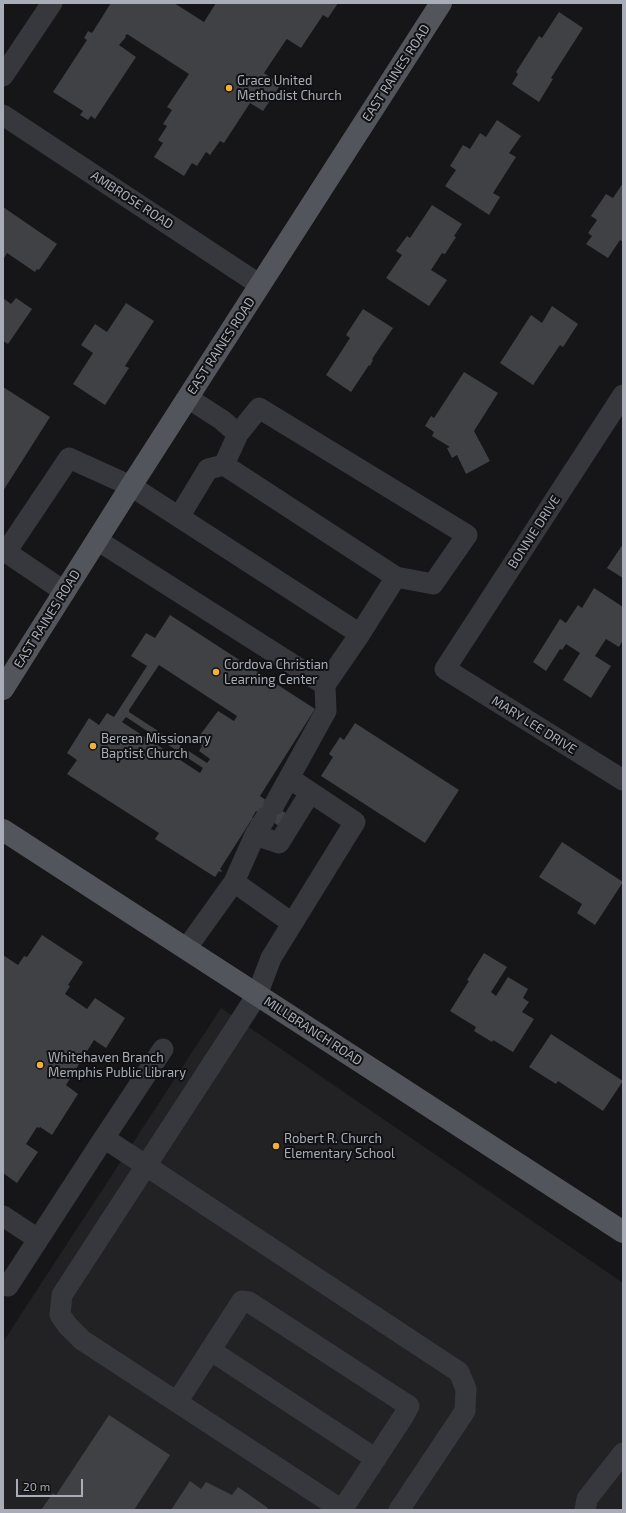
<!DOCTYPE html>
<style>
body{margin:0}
#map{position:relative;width:626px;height:1513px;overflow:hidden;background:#161618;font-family:"Exo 2",sans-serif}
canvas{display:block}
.frame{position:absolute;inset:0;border:4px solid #a8adb8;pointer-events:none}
.scale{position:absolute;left:16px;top:1479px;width:67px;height:18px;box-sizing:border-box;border:2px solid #a8adb8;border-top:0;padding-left:5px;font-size:12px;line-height:14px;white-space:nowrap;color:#a8adb8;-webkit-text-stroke:3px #111113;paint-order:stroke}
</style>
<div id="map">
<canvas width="626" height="1513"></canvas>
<div class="frame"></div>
<div class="scale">20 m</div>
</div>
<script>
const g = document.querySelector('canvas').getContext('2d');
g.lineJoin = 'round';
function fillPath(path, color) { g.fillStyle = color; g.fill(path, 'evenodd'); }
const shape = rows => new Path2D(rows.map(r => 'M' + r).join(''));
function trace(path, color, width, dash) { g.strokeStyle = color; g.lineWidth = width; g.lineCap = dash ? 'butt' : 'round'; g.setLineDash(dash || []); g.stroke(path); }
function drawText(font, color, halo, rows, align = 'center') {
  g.font = font + ' "Exo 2",sans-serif'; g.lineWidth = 4; g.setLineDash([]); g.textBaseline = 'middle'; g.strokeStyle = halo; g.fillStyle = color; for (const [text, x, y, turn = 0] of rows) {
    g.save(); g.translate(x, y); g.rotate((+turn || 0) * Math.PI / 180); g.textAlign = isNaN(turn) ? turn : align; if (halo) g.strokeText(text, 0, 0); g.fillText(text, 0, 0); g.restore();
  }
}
fillPath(shape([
 [221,1008,623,1283,623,1510,3,1510,3,1342]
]), '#222225');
fillPath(shape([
 [111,3,174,3,204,22,216,3,338,3,328,18,323,15,301,48,287,39,286,40,264,73,281,84,263,111,250,103,224,143,220,141,210,155,206,152,197,166,192,163,184,176,154,157,163,143,158,140,167,126,163,124,172,110,167,107,189,74,127,34,125,36,126,37,119,45,136,57,95,119,91,116,88,120,80,115,83,111,53,92,87,40,84,38,88,31,92,33],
 [559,12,583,28,551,78,553,79,539,102,512,84,518,74,516,72,539,36,542,38],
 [497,120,521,136,509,153,516,157,493,193,500,197,489,215,445,186,456,170,450,166,463,145,470,149,480,133,486,137],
 [623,183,623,242,620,240,608,258,586,244,592,236,588,233,597,220,591,216,606,194,613,198],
 [432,205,462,224,454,236,456,237,445,254,442,253,431,270,447,280,429,306,386,278,402,255,396,251,407,236,410,238],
 [3,207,57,244,39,270,37,269,35,272,7,253,4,258,3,257],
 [3,298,11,304,16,298,32,309,8,344,3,341],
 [126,303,154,321,125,366,129,368,105,405,73,384,93,353,81,345,95,324,107,332],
 [552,306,578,324,563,347,560,345,533,385,500,363,531,315,542,323],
 [363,309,393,328,372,359,373,360,370,366,369,365,351,392,326,375,350,338,346,335],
 [464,372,498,393,474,431,490,461,466,474,457,455,452,458,447,448,450,447,432,436,434,432,425,426,431,416,434,418],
 [3,387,50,417,3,491],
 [623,544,623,578,607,568],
 [594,588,623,607,623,640,619,647,606,639,595,656,611,666,591,698,563,680,580,653,566,644,562,650,560,649,546,671,533,662,560,619,566,623,578,605,582,608],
 [170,615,315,709,260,796,290,816,282,828,256,811,252,818,255,819,254,821,252,819,220,869,222,871,221,872,219,871,215,877,155,839,159,833,67,774,77,760,67,753,89,718,99,725,107,713,114,717,147,666,131,656,146,633,155,638],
 [159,665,237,716,234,721,218,711,200,735,201,736,197,743,202,746,199,751,210,759,207,763,129,712,129,710],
 [126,717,203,768,200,773,122,722],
 [355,723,459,790,425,843,321,776,333,757,329,754,340,737,344,740],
 [562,842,623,882,595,925,577,913,582,904,539,877],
 [42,935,83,962,68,985,70,986,65,994,87,1009,95,998,125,1018,106,1048,94,1040,66,1085,78,1094,52,1135,40,1127,39,1128,37,1127,26,1144,38,1152,17,1183,3,1173,3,955,18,965,24,956,27,957],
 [484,953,507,967,491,992,496,996,508,977,528,989,523,998,529,1002,522,1012,534,1019,513,1052,493,1040,492,1042,474,1031,476,1027,450,1011,469,981,467,980],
 [551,1034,623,1081,603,1111,558,1081,556,1084,529,1067],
 [109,1415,170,1455,134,1510,41,1510,53,1493,56,1495],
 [190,1481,201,1489,206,1482,232,1495,238,1487,268,1508,266,1510,171,1510]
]), '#404145');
trace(shape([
 [3,76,52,3],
 [3,115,260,285],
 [623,395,445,669,623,780],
 [238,434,259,408,467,535,433,584,396,577],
 [179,517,208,469,224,465],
 [97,540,325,685,360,634],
 [65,592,6,552,69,458,131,486,360,634,396,577,224,465,238,434,222,420,188,398],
 [325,685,326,711,289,778,355,822,271,958,257,995,62,1295,60,1315,68,1326,82,1340,342,1510],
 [274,805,289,778],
 [255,835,279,843,310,793],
 [234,882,255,835,266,817],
 [186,949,234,882,292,923],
 [104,1138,163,1049],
 [3,1216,38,1239],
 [3,1283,8,1286,104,1138,459,1372,466,1389,465,1411,399,1510],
 [210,1350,376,1459],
 [177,1402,242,1301,249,1302,409,1406,403,1417,342,1510],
 [585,1510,587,1499,623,1453]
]), '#37383d', 21);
trace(shape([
 [3,689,131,486,441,3],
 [3,830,623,1232]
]), '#53555c', 22);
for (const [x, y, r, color] of [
 [229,88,4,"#f2b134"],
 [216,672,4,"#f2b134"],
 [93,746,4,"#f2b134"],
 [40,1065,4,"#f2b134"],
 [276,1146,4,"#f2b134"]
]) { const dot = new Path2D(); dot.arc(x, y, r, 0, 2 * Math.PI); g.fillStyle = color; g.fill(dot); trace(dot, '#111113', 1.5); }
drawText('13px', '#a8adb8', '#111113', [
 ["EAST RAINES ROAD",396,73,-57],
 ["AMBROSE ROAD",132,200,33],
 ["EAST RAINES ROAD",221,346,-57],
 ["BONNIE DRIVE",534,532,-57],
 ["EAST RAINES ROAD",47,619,-58],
 ["MARY LEE DRIVE",534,725,32],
 ["MILLBRANCH ROAD",313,1031,33]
]);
drawText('13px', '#a8adb8', '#111113', [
 ["Grace United",237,81],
 ["Methodist Church",237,96],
 ["Cordova Christian",224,665],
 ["Learning Center",224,680],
 ["Berean Missionary",101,739],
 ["Baptist Church",101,754],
 ["Whitehaven Branch",48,1058],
 ["Memphis Public Library",48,1073],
 ["Robert R. Church",284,1139],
 ["Elementary School",284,1154]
], 'left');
</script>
